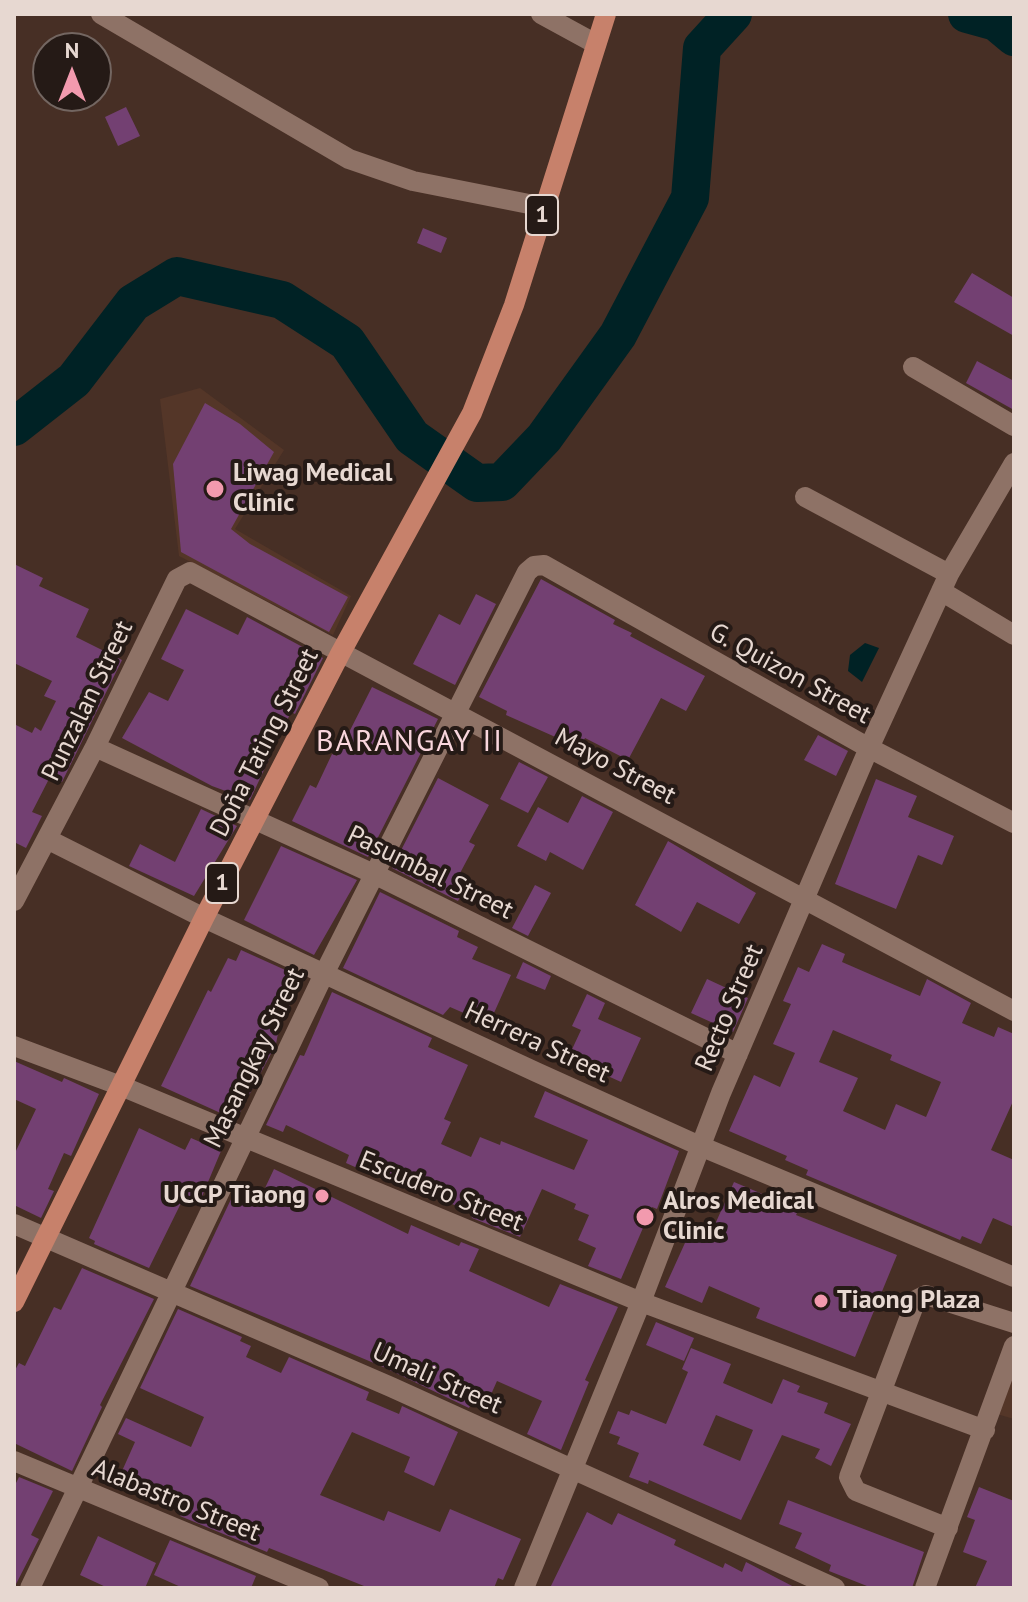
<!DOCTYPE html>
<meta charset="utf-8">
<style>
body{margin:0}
#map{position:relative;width:1028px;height:1602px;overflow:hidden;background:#472f25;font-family:"PT Sans",sans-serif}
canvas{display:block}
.frame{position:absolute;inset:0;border:16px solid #e7d8d1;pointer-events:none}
.north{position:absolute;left:32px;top:32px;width:80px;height:80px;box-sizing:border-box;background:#251a16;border:2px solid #736661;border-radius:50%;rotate:0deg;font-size:22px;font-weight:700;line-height:32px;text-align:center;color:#e7d8d1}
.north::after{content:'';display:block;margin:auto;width:28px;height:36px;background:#f29aae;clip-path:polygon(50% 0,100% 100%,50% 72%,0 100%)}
</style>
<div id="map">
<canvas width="1028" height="1602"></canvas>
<div class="frame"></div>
<div class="north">N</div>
</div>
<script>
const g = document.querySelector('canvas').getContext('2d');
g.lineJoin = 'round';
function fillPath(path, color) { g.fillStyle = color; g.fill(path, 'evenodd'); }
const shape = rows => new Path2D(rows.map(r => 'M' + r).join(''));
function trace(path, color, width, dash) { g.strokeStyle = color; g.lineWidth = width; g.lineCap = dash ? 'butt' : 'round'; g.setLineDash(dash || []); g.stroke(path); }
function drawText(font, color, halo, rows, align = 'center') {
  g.font = font + ' "PT Sans",sans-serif'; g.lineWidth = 8; g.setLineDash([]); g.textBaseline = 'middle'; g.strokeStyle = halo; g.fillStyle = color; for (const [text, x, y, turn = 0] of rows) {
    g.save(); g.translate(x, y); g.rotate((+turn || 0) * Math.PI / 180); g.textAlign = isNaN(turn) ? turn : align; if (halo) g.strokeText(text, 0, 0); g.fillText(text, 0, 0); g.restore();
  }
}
fillPath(shape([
 [200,388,284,450,235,529,351,596,333,635,179,556,160,399],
 [1014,1371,1014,1419,997,1414]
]), '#543628');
fillPath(shape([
 [865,643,879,648,862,682,848,671,850,655]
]), '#002225');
trace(shape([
 [967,14,996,22,1014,37],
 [14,427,74,380,133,303,177,276,282,300,347,342,412,437,477,483,502,482,544,438,618,335,690,198,702,48,733,14]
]), '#002225', 38);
fillPath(shape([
 [126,107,140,136,118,146,105,117],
 [423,228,447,238,441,253,417,243],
 [972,273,1014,298,1014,336,954,302],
 [977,361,1014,381,1014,410,966,383],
 [205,403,240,424,274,452,231,529,250,544,348,597,329,632,181,552,173,464],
 [14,564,43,578,39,586,89,609,76,637,122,660,62,782,50,777,32,812,42,816,26,848,16,843,14,847,14,724,32,733,35,727,41,731,56,701,44,696,52,681,14,663],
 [541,579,615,620,613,624,632,633,630,636,705,676,686,711,661,698,628,760,585,738,580,748,506,715,507,711,479,697],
 [476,594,496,604,455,685,413,664,439,614,460,625],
 [186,609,238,635,247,617,323,658,295,714,291,712,250,800,212,786,122,738,149,692,168,701,184,670,161,659],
 [372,687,438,719,368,857,292,821,310,785,316,788,332,754,337,756],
 [818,735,848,751,836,776,804,760],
 [519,762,548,777,528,813,500,799],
 [438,778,489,805,469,842,475,845,459,875,469,880,458,901,392,868],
 [876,779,917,796,908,817,954,836,942,865,918,855,896,909,835,884],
 [582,796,613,812,583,870,550,852,546,861,517,846,538,807,568,823],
 [201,809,237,826,194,896,129,866,140,844,175,862],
 [668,841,756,893,739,924,697,902,681,932,635,905],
 [281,846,357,880,314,955,244,920],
 [535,885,551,893,528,936,512,928],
 [380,892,459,931,457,937,478,947,472,959,511,975,489,1024,450,1007,443,1015,343,968],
 [822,944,845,954,842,962,920,996,927,979,971,1003,962,1023,994,1037,998,1027,1014,1034,1014,1099,991,1150,1014,1160,1014,1227,993,1218,981,1244,962,1236,960,1240,806,1175,808,1170,785,1160,787,1156,729,1131,754,1075,780,1087,795,1053,773,1044,791,1004,783,1001,798,967,809,972],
 [833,1030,892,1055,890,1060,941,1082,926,1117,896,1104,885,1130,843,1111,858,1078,819,1062],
 [241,950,303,978,279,1028,276,1044,236,1120,161,1086,208,990,211,992,228,958,236,961],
 [523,962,551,976,545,990,516,978],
 [707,979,748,998,733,1032,691,1013],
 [332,992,432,1038,428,1047,468,1065,444,1119,451,1122,441,1144,471,1157,480,1137,500,1145,501,1141,574,1170,588,1140,534,1117,545,1091,679,1151,657,1209,652,1207,621,1279,588,1266,596,1248,578,1240,589,1215,574,1209,576,1204,542,1189,520,1237,472,1218,470,1212,367,1166,364,1171,346,1163,349,1155,286,1125,283,1132,266,1125,300,1055,304,1056],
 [587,994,605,1003,598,1019,641,1038,621,1082,568,1058,581,1030,572,1026],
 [14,1061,62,1082,64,1078,99,1094,71,1156,64,1153,48,1189,54,1191,41,1218,14,1205,14,1155,36,1109,14,1099],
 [139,1128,185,1150,191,1138,221,1151,198,1206,183,1199,149,1268,94,1244,95,1241,89,1238],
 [274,1169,408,1234,411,1225,459,1246,461,1242,479,1249,469,1271,549,1307,560,1284,618,1307,585,1380,589,1382,561,1450,527,1434,542,1401,497,1381,484,1410,471,1404,469,1408,381,1366,190,1286,233,1195,257,1205],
 [734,1182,767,1196,770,1189,802,1203,796,1215,897,1255,855,1357,756,1318,760,1308,709,1286,702,1303,665,1287,694,1223,712,1231],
 [82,1268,154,1299,100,1405,102,1407,72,1471,14,1443,14,1372,19,1363,25,1366,54,1307,61,1310],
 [178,1309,242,1337,240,1341,251,1346,246,1357,281,1373,289,1357,369,1392,366,1400,399,1414,402,1406,458,1432,434,1486,404,1472,410,1457,352,1432,320,1495,384,1521,388,1511,440,1532,450,1509,521,1539,503,1580,498,1578,494,1588,369,1588,269,1548,267,1552,180,1516,182,1512,166,1502,118,1480,135,1442,118,1434,126,1418,191,1447,204,1417,140,1388],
 [656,1322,694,1338,684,1361,646,1345],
 [691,1348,731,1364,723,1383,772,1404,783,1379,800,1386,797,1392,828,1403,824,1413,851,1424,831,1466,815,1458,820,1449,782,1435,741,1520,649,1480,648,1484,629,1477,639,1453,617,1444,620,1437,609,1433,618,1411,629,1415,631,1410,666,1424,688,1372,682,1369],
 [716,1415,753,1430,740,1461,703,1445],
 [19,1477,53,1491,31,1535,39,1539,14,1588,14,1487],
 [979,1487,1014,1501,1014,1588,975,1588,987,1561,963,1552,975,1520,967,1517],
 [788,1500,924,1552,912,1588,872,1588,829,1571,831,1565,795,1548,802,1533,779,1524],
 [587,1512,612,1525,618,1513,676,1540,674,1545,723,1568,725,1563,742,1572,746,1562,796,1588,550,1588],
 [98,1536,156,1563,145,1588,108,1588,80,1575],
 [170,1540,256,1576,251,1588,183,1588,154,1575]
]), '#734072');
trace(shape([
 [101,14,349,159,413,181,544,207],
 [541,14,596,44],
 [913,367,1014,426],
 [805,497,949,574],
 [941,591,1014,635],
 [95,747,374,874,738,1054],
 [47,839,204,918,536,1072,700,1146,1014,1277],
 [14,901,95,747,177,579,190,572,1014,1011],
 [14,1046,121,1086,641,1302,985,1430],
 [14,1224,391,1387,835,1588],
 [14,1461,319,1588],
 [948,1528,856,1491,849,1477,916,1300,926,1295,1014,1323],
 [30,1588,324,974,527,572,534,566,544,565,869,748,1014,823],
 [524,1588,641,1302,721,1093,869,748,949,574,1014,463],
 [925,1588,1014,1346]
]), '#8e7266', 20);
trace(shape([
 [14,1302,204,918,340,654,472,413,514,305,606,14]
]), '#c7816b', 20);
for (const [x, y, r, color] of [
 [215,489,10,"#f29aae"],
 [322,1196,8,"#f29aae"],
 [645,1217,10,"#f29aae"],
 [821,1301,8,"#f29aae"]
]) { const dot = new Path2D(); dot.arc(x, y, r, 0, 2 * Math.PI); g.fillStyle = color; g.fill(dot); trace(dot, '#251a16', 3); }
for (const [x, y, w] of [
 [542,215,32],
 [222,883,32]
]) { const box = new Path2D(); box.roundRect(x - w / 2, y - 20, w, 40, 6); g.fillStyle = '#251a16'; g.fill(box); trace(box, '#e7d8d1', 2); }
drawText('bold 24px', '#e7d8d1', null, [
 ["1",542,215],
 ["1",222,883]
]);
drawText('bold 26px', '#e7d8d1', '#251a16', [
 ["Liwag Medical",233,474],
 ["Clinic",233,504],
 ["UCCP Tiaong",306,1196,"right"],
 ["Alros Medical",663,1202],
 ["Clinic",663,1232],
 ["Tiaong Plaza",837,1301]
], 'left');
drawText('26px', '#e7d8d1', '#251a16', [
 ["G. Quizon Street",790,674,29],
 ["Punzalan Street",88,701,-64],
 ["Doña Tating Street",265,743,-63],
 ["Mayo Street",615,767,28],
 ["Pasumbal Street",430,873,26],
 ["Recto Street",730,1008,-67],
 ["Herrera Street",537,1043,25],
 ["Masangkay Street",255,1058,-64],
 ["Escudero Street",441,1192,22],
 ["Umali Street",437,1379,24],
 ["Alabastro Street",176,1501,22]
]);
g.letterSpacing = '2px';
drawText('30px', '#f9d6dd', '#251a16', [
 ["BARANGAY II",410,742]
]);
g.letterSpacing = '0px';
</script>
